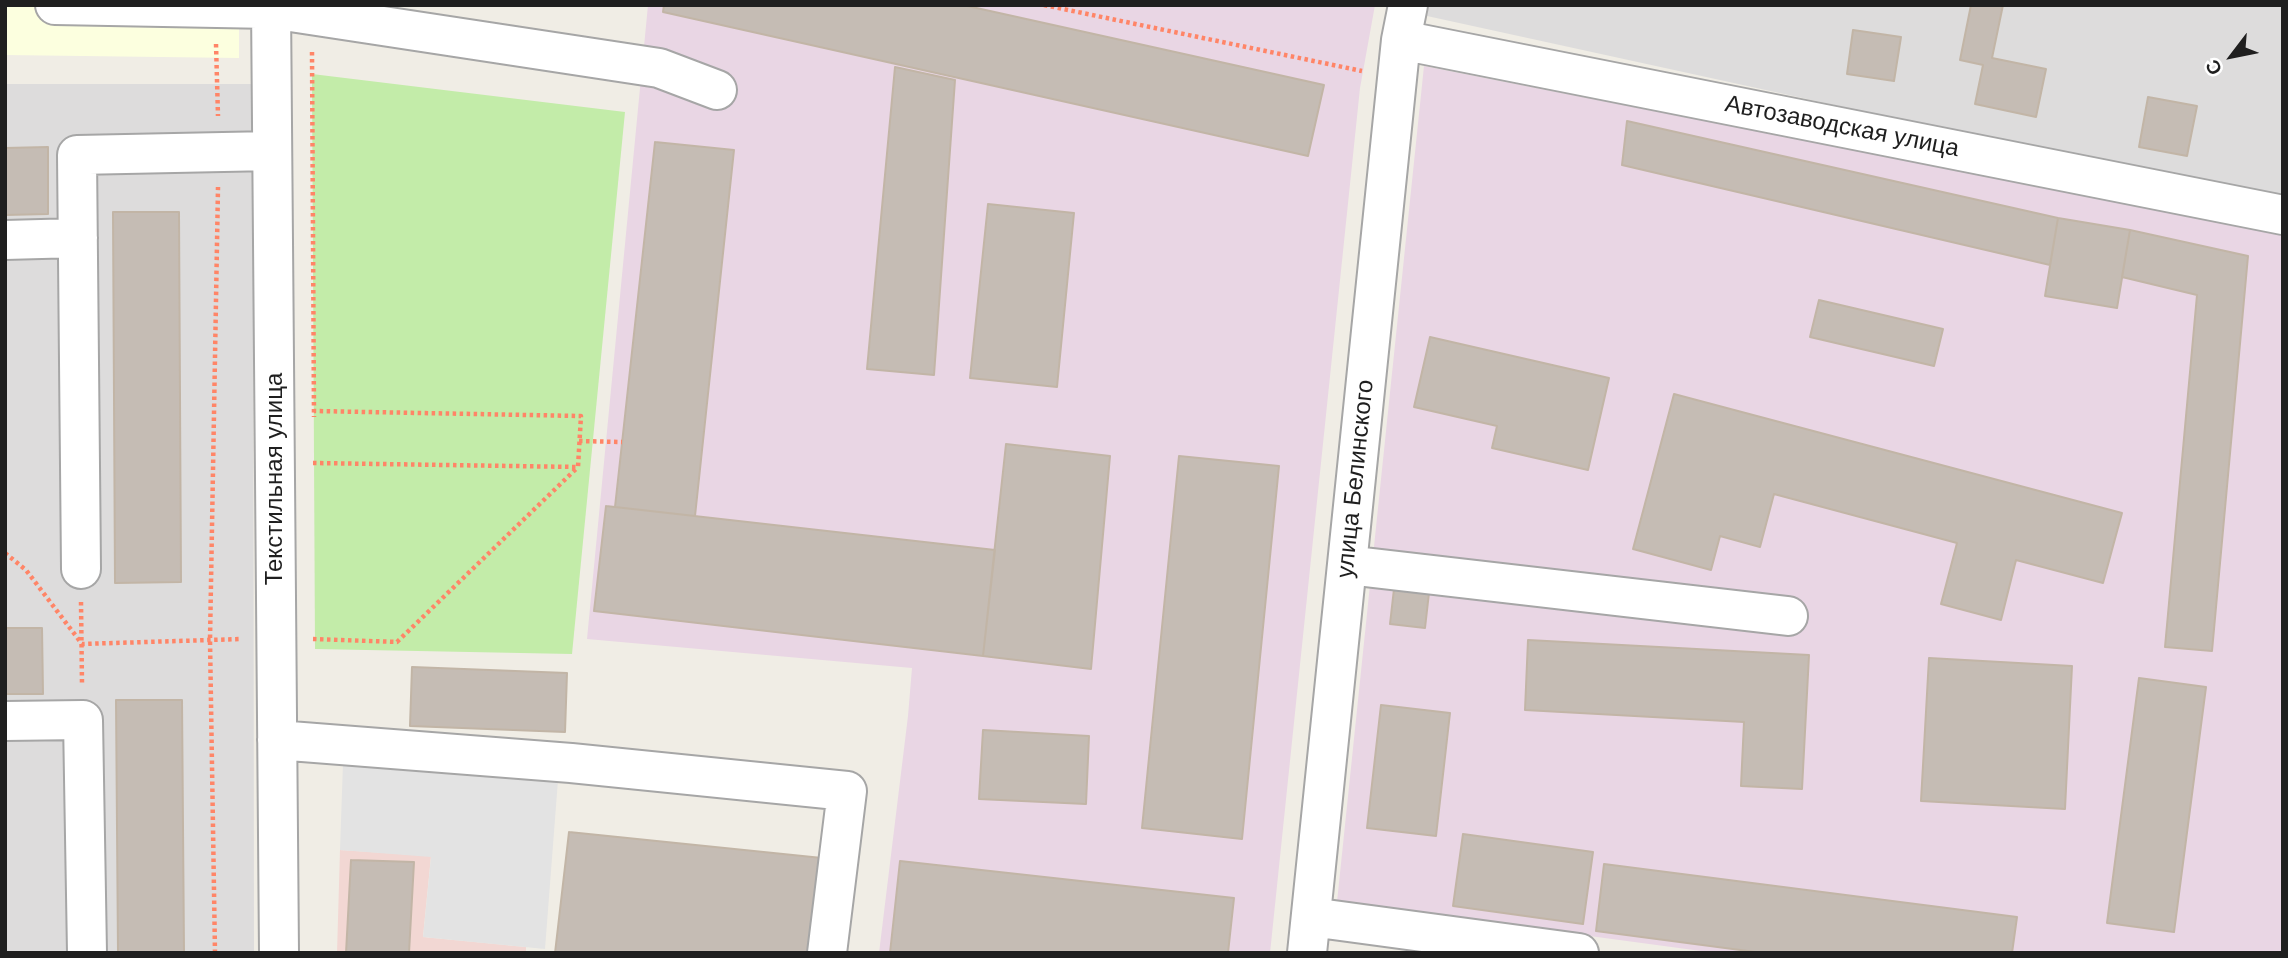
<!DOCTYPE html>
<meta charset="utf-8">
<style>
body{margin:0}
#map{position:relative;width:2288px;height:958px;overflow:hidden;background:#f0ede5;font-family:Arial,sans-serif}
canvas{display:block}
.frame{position:absolute;inset:0;border:7px solid #1f1f1f;pointer-events:none}
.north{position:absolute;left:2197px;top:21px;width:70px;height:70px;-webkit-text-stroke:5px #fff;paint-order:stroke;rotate:238deg;font-size:19px;font-weight:700;line-height:28px;text-align:center;color:#1f1f1f}
.north::after{content:'';display:block;margin:auto;width:24px;height:32px;background:#1f1f1f;clip-path:polygon(50% 0,100% 100%,50% 72%,0 100%)}
</style>
<div id="map">
<canvas width="2288" height="958"></canvas>
<div class="frame"></div>
<div class="north">С</div>
</div>
<script>
const g = document.querySelector('canvas').getContext('2d');
g.lineJoin = 'round';
function fillPath(path, color) { g.fillStyle = color; g.fill(path, 'evenodd'); }
const shape = rows => new Path2D(rows.map(r => 'M' + r).join(''));
function trace(path, color, width, dash) { g.strokeStyle = color; g.lineWidth = width; g.lineCap = dash ? 'butt' : 'round'; g.setLineDash(dash || []); g.stroke(path); }
function drawText(font, color, halo, rows, align = 'center') {
  g.font = font + ' Arial,sans-serif'; g.lineWidth = 6; g.setLineDash([]); g.textBaseline = 'middle'; g.strokeStyle = halo; g.fillStyle = color; for (const [text, x, y, turn = 0] of rows) {
    g.save(); g.translate(x, y); g.rotate((+turn || 0) * Math.PI / 180); g.textAlign = isNaN(turn) ? turn : align; if (halo) g.strokeText(text, 0, 0); g.fillText(text, 0, 0); g.restore();
  }
}
fillPath(shape([
 [1429,5,2283,5,2283,203,1427,16],
 [5,84,253,84,254,953,5,953]
]), '#dddcdc');
fillPath(shape([
 [340,850,431,856,423,937,526,947,526,953,337,953]
]), '#f2d7d3');
fillPath(shape([
 [648,5,1375,5,1360,88,1270,953,879,953,908,716,912,668,587,639],
 [1424,66,2283,234,2283,953,1716,953,1337,902]
]), '#e9d6e4');
fillPath(shape([
 [5,5,239,5,239,58,5,55]
]), '#fcffdf');
fillPath(shape([
 [312,74,625,112,572,654,315,649]
]), '#c3eca9');
fillPath(shape([
 [344,734,561,741,545,949,423,937,431,857,340,850]
]), '#e3e3e3');
const building = shape([
 [664,5,963,5,1324,85,1308,156,663,12,664,5],
 [1971,5,2003,5,1992,58,2046,69,2036,117,1975,104,1983,65,1960,60,1971,5],
 [1853,30,1901,37,1894,81,1847,74,1853,30],
 [895,67,955,80,934,375,867,369,895,67],
 [2148,97,2197,106,2187,156,2139,147,2148,97],
 [1627,121,2058,218,2050,265,1622,165,1627,121],
 [655,142,734,150,695,516,615,507,655,142],
 [48,147,48,214,5,215,5,148,48,147],
 [988,204,1074,213,1057,387,970,378,988,204],
 [113,212,179,212,181,582,115,583,113,212],
 [2058,218,2130,230,2117,308,2045,296,2058,218],
 [2130,230,2248,256,2212,651,2165,647,2197,295,2122,277,2130,230],
 [1819,300,1943,329,1934,366,1810,337,1819,300],
 [1430,337,1609,378,1588,470,1492,448,1497,426,1414,407,1430,337],
 [1674,394,2122,513,2103,583,2016,560,2001,620,1941,604,1957,543,1774,494,1760,547,1720,536,1711,570,1633,549,1674,394],
 [1006,444,1110,456,1091,669,983,656,1006,444],
 [1179,456,1279,466,1242,839,1142,828,1179,456],
 [606,506,995,550,983,656,594,611,606,506],
 [1395,580,1430,584,1425,628,1390,624,1395,580],
 [5,628,42,628,43,694,5,694,5,628],
 [1528,640,1809,655,1802,789,1741,786,1744,722,1525,710,1528,640],
 [1929,658,2072,666,2065,809,1921,801,1929,658],
 [412,667,567,673,565,732,410,726,412,667],
 [2139,678,2206,687,2174,932,2107,923,2139,678],
 [116,700,182,700,184,953,118,953,116,700],
 [1381,705,1450,713,1436,836,1367,828,1381,705],
 [983,730,1089,736,1086,804,979,799,983,730],
 [569,832,822,858,810,953,555,953,569,832],
 [1463,834,1593,852,1583,924,1453,906,1463,834],
 [351,860,414,862,409,953,346,953,351,860],
 [900,861,1234,898,1228,953,890,953,900,861],
 [1604,864,2017,917,2012,953,1763,953,1596,931,1604,864]
]);
fillPath(building, '#c5bcb4');
trace(building, '#c2b5a6', 2);
const minor = shape([
 [55,5,271,9,659,68,717,90],
 [271,5,279,953],
 [1401,40,2283,215],
 [5,240,78,238],
 [1347,565,1788,616],
 [81,569,77,155,272,151],
 [5,721,83,720,87,953],
 [277,740,571,763,847,791,827,953],
 [1311,917,1579,953],
 [1307,953,1401,40,1408,5]
]);
trace(minor, '#a6a6a6', 42);
trace(shape([
 [1044,5,1362,71],
 [216,44,218,116],
 [312,52,314,417],
 [579,441,622,442],
 [313,463,578,467,581,416,314,411],
 [5,553,26,570,82,644,242,639],
 [81,602,82,684],
 [313,639,397,642,578,467],
 [215,953,210,640,218,187]
]), '#ff8567', 4.5, [3.5, 3.5]);
trace(minor, '#fff', 38);
drawText('24px', '#1f1f1f', '#fff', [
 ["Автозаводская улица",1842,127,11],
 ["Текстильная улица",275,479,-90],
 ["улица Белинского",1356,479,-84]
]);
</script>
